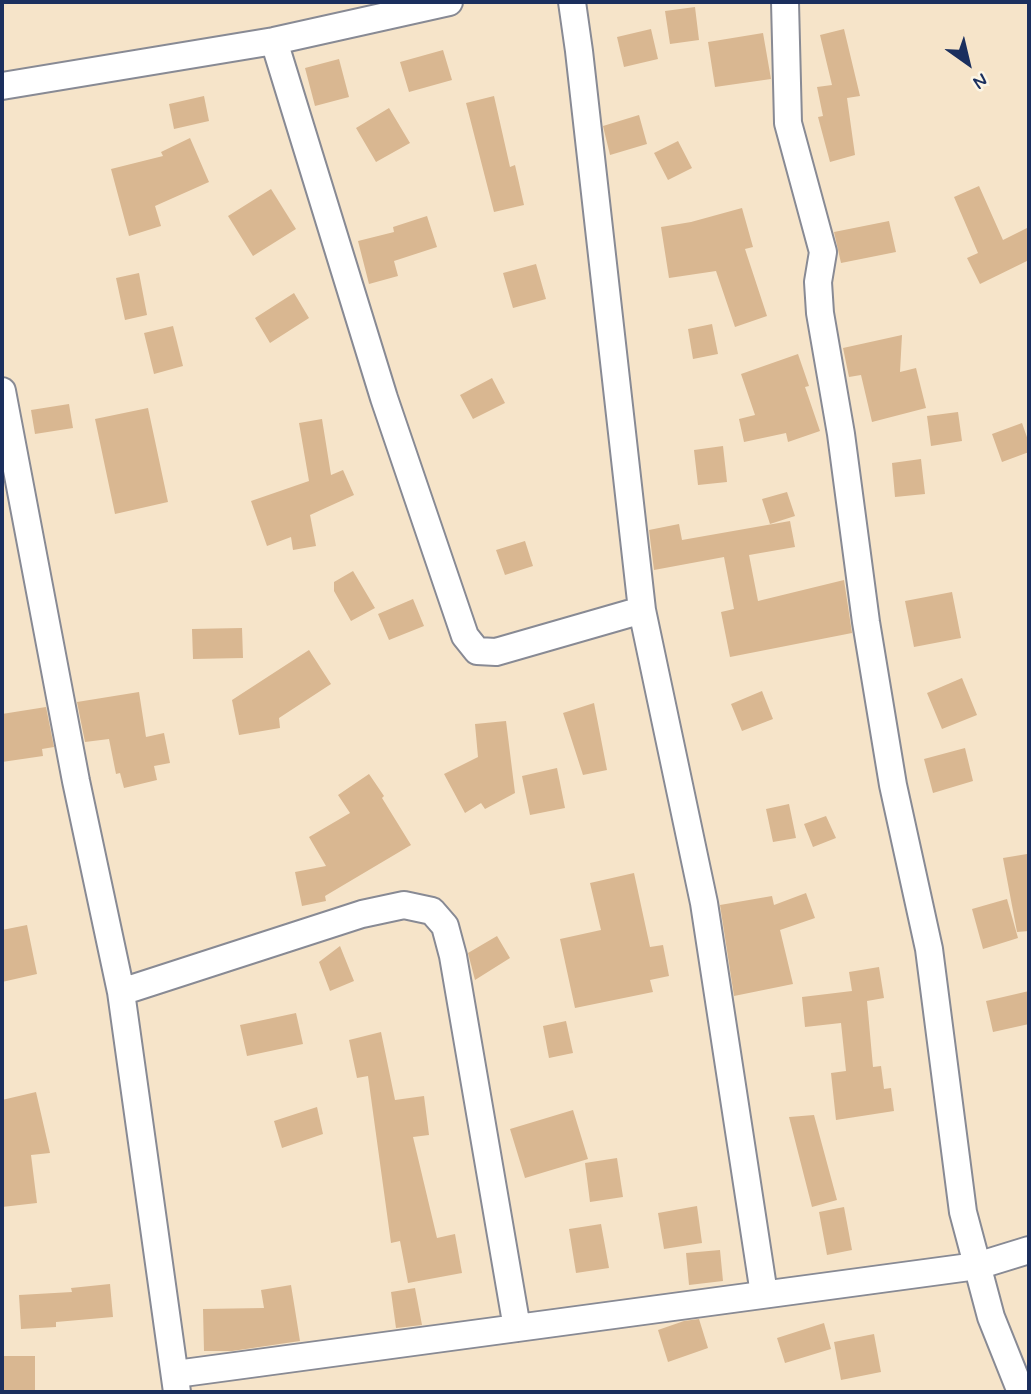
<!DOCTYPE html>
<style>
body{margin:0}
#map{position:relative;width:1031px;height:1394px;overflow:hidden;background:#f6e4c9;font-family:Mynerve,sans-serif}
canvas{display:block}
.frame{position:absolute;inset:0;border:4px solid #1b2f5e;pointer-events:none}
.north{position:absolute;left:933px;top:28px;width:70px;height:70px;-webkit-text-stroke:5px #fcf5e5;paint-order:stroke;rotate:146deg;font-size:19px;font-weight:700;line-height:28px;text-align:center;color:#1b2f5e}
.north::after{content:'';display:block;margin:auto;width:24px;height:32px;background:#1b2f5e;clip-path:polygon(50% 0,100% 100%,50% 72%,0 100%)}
</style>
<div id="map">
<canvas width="1031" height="1394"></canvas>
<div class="frame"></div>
<div class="north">N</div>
</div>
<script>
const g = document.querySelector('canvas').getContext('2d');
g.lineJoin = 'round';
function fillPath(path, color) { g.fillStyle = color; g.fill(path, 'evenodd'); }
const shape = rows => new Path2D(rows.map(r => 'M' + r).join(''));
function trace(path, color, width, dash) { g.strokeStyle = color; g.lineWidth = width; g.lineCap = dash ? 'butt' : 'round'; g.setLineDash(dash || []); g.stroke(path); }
fillPath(shape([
 [695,7,699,40,670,44,665,11],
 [651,29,658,59,624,67,617,37],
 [844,29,860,96,847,98,855,155,830,162,818,117,823,116,817,87,832,85,820,35],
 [763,33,771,79,715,87,708,42],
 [443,50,452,80,409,92,400,62],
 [339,59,349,97,315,106,305,68],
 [204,96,209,121,174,129,169,104],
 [494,96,510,167,515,165,524,205,494,212,466,103],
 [389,108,410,143,376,162,356,128],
 [639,115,647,144,610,155,603,126],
 [190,138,209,182,155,206,161,226,129,236,111,169,163,156,161,152],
 [678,141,692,168,668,180,654,153],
 [979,186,1003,240,1029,227,1029,260,980,284,967,258,978,253,954,197],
 [271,189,296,229,253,256,228,216],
 [742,208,753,247,745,249,767,316,735,327,716,271,669,278,661,227,691,222],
 [427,216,437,247,394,261,398,276,369,284,358,241,394,232,393,227],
 [889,221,896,252,841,263,834,232],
 [536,264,546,299,513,308,503,273],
 [139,273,147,315,125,320,116,278],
 [294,293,309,318,270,343,255,318],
 [712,324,718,354,693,359,688,329],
 [173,326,183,366,154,374,144,333],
 [902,335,900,372,916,368,926,408,872,422,861,375,849,377,843,348],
 [798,354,809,386,805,387,820,431,788,442,786,433,744,442,739,419,755,415,741,374],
 [492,378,505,403,473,419,460,395],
 [69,404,73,428,35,434,31,410],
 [148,408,168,502,115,514,95,419],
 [958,412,962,441,931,446,927,416],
 [322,419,331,475,343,470,354,495,310,515,316,546,293,550,291,537,267,546,251,501,309,481,299,423],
 [1022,423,1029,443,1029,452,1002,462,992,434],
 [723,446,727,482,698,485,694,450],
 [921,459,925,494,895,497,892,463],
 [787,492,795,516,770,524,762,499],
 [790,521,795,547,749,555,758,601,844,580,852,633,730,657,721,612,734,609,724,557,654,570,649,530,679,524,682,540],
 [525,541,533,566,505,575,496,550],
 [353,571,375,608,351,621,334,591,334,582],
 [952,592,961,638,914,647,905,601],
 [413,599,424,626,389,640,378,614],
 [242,628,243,658,193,659,192,629],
 [309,650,331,684,279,718,280,728,239,735,232,700],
 [962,678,977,715,942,729,927,693],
 [762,691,773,719,742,731,731,704],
 [139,692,146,737,164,733,170,763,154,766,157,780,124,788,120,773,116,774,109,739,85,742,77,702],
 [594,703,607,770,583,775,563,713],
 [46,707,54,747,42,749,43,756,2,762,2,714],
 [506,721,515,793,485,809,481,803,465,813,444,774,478,757,475,724],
 [965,748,973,781,933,793,924,759],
 [557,768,565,808,530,815,522,776],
 [369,774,384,796,382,798,411,845,325,896,326,901,302,906,295,872,326,866,309,837,350,813,338,795],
 [789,804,796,838,773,842,766,809],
 [826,816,836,838,813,847,804,824],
 [1027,854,1029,868,1029,931,1017,932,1003,858],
 [634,873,650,947,663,945,669,976,650,980,653,992,575,1008,560,939,601,930,590,883],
 [806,893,815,918,780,930,793,984,734,996,720,905,772,896,774,905],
 [1007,899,1018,938,983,949,972,909],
 [27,925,37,974,2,982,2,930],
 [497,936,510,958,475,980,468,953],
 [340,946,354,981,330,991,319,962],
 [879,967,884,998,867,1001,873,1067,881,1066,884,1089,891,1088,894,1111,836,1120,831,1073,846,1071,841,1023,805,1027,802,997,852,991,849,972],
 [1029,991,1029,1024,993,1032,986,1001],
 [296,1013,303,1044,247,1056,240,1025],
 [566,1021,573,1053,549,1058,543,1026],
 [381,1032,395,1100,424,1096,429,1135,413,1137,437,1238,455,1234,462,1273,408,1283,400,1241,391,1243,368,1076,357,1078,349,1040],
 [36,1092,50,1153,31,1155,37,1203,2,1207,2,1100],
 [317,1107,323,1134,282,1148,274,1121],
 [573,1110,588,1159,525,1178,510,1129],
 [814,1115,837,1200,812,1207,789,1117],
 [617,1158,623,1197,590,1202,585,1163],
 [697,1206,702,1243,664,1249,658,1213],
 [844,1207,852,1250,827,1255,819,1212],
 [601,1224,609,1268,576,1273,569,1229],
 [720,1250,723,1281,689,1285,686,1253],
 [110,1284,113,1317,56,1322,56,1327,21,1329,19,1295,72,1292,71,1288],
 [291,1285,300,1341,232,1351,204,1351,203,1309,264,1308,261,1290],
 [415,1288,422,1325,396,1328,391,1292],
 [699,1319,708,1348,668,1362,658,1330,684,1321],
 [824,1323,831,1349,785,1363,777,1338],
 [874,1334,881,1372,841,1380,834,1342],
 [4,1356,35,1356,35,1392,4,1392]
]), '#d9b791');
const street = shape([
 [572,2,579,51,642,610,704,903,764,1294],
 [785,2,788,123,823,252,818,282,820,313,841,434,866,622,893,785,929,949,963,1212,991,1317,1021,1392],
 [274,41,384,398,465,636,477,651,496,652,642,610],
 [2,86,274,41,449,2],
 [2,391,76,781,121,992,177,1392],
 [121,992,362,914,404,905,432,911,445,926,453,956,517,1328],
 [176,1374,977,1266,1029,1250]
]);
trace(street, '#888a94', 30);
trace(street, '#fff', 26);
</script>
